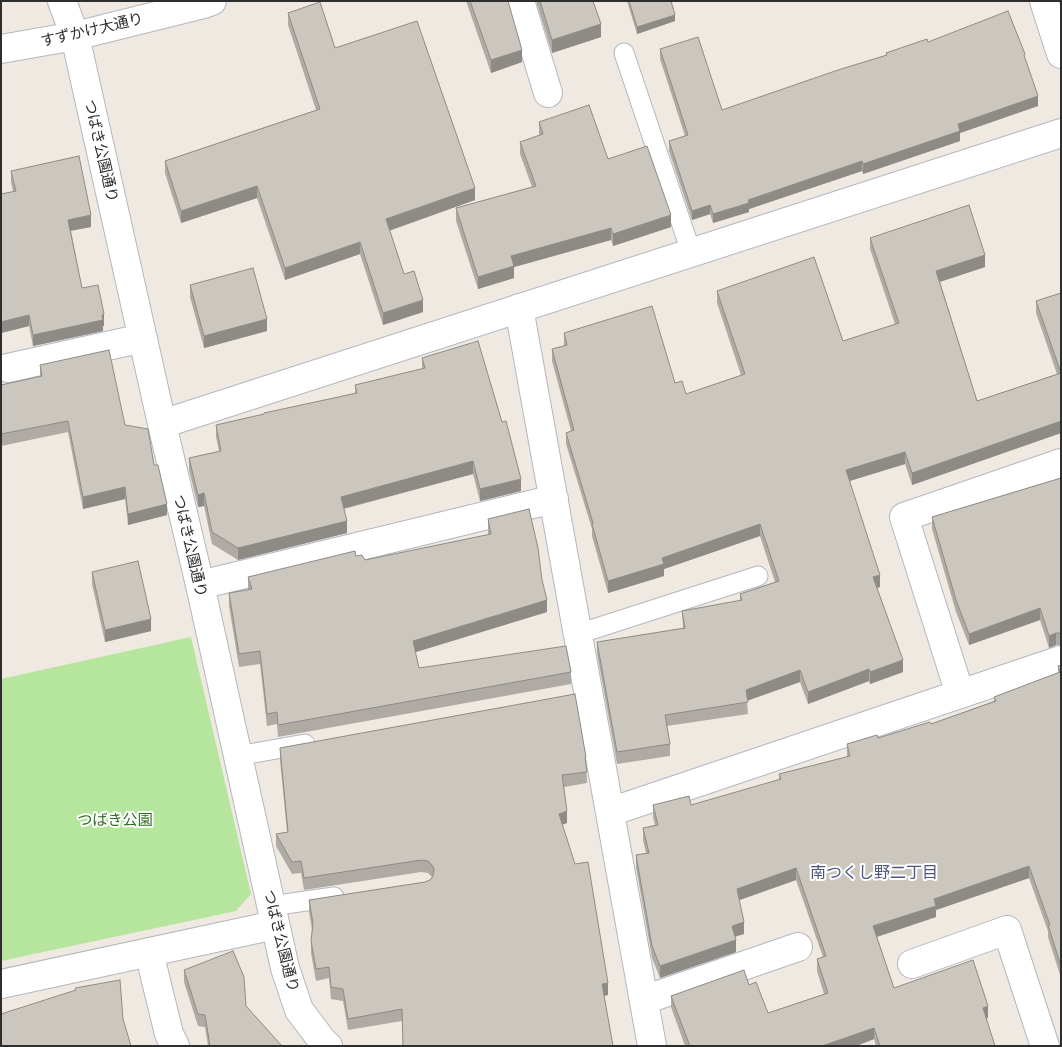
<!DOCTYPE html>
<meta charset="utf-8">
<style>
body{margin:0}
#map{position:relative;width:1062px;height:1047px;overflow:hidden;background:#efe9e1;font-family:"Golos Text",sans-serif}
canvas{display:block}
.frame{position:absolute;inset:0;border:2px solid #2e2e2e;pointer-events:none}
</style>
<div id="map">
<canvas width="1062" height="1047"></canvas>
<div class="frame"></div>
</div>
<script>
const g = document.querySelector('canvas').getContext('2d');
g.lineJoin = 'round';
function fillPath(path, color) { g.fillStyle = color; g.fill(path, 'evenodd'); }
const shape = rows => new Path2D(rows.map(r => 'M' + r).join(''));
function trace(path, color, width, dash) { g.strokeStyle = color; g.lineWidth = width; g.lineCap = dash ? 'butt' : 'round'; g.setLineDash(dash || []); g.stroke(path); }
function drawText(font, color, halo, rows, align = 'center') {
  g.font = font + ' "Golos Text","Noto Sans JP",sans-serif'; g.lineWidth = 4; g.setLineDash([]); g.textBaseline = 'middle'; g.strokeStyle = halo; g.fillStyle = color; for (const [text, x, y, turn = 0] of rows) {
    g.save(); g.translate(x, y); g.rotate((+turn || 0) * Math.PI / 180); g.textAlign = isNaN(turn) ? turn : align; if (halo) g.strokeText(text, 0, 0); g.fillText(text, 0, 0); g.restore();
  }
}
fillPath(shape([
 [191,637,251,894,236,911,1,961,1,679]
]), '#b6e59e');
const lane = shape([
 [624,53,691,252],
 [578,634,758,576],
 [237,756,305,744],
 [271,906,334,897]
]);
const street = shape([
 [62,1,75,36,162,424,200,585,285,968,299,1010,324,1043,328,1046],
 [520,1,548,93],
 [519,308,652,1046],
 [8,368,143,338],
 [162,424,1061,133],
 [200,585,554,499],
 [960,694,904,517,1061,463],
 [610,812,1061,660],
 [149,952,169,1034,175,1046],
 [912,964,1007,930,1045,1046],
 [1,984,275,925],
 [644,1000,798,947]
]);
const secondary = shape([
 [1044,1,1061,54],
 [1,49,75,36,204,4,212,1]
]);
trace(lane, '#b4b7c1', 21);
trace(street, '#b4b7c1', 30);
trace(secondary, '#b4b7c1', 30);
trace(lane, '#fff', 19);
trace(street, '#fff', 28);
trace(secondary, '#fff', 28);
fillPath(shape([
 [466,1,508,1,522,62,491,73],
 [536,1,593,1,601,37,552,53],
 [627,1,671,1,675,21,637,34],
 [288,13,335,48,475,200,389,230,404,274,423,312,383,325,360,254,285,280,257,198,181,223,165,173,165,161,316,110,288,25],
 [928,42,1025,59,1038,106,960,133,960,141,863,174,862,171,749,209,749,212,713,223,710,214,692,220,669,151,669,141,685,136,660,59,660,49,722,110,886,55,886,53],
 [539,122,608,159,671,227,613,246,611,240,514,267,514,278,478,289,456,221,456,208,532,187,520,154,520,142,539,135],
 [11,171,91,227,71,231,82,288,104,326,103,326,103,331,33,346,29,326,1,333,1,194,13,192,11,182],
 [870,238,985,267,940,282,977,401,1057,374,1036,313,1036,301,1061,293,1061,433,912,485,905,464,850,481,880,587,877,588,903,672,870,684,869,681,808,704,800,682,747,701,748,714,667,726,670,744,670,756,617,764,597,653,597,642,683,628,682,611,740,601,740,594,775,582,760,536,664,569,664,576,608,593,592,536,592,529,566,444,566,433,571,431,552,361,552,349,564,346,564,333,675,383,686,394,741,375,717,303,717,291,843,341,895,324,870,249],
 [190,285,267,331,204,348,190,297],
 [422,358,521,491,480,501,473,474,344,509,347,533,238,560,212,544,204,506,198,507,189,470,189,458,219,451,216,437,216,425,355,393,355,385,422,369],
 [40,365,125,425,154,465,167,515,128,525,125,499,83,509,68,432,1,446,1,385,40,377],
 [1061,478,1061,645,1056,645,1049,648,1040,620,969,645,956,612,932,529,932,517],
 [488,519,542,580,547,612,415,652,419,668,571,672,571,684,278,737,277,724,267,726,260,664,239,667,229,606,229,593,248,590,248,577,356,556,365,560,488,535],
 [92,572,151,631,105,642,92,584],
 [1061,665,1061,978,1048,937,1048,931,1029,878,936,910,936,917,877,937,894,988,988,1018,986,1018,995,1046,876,1046,874,1039,856,1046,685,1046,671,1007,671,996,749,985,768,1013,824,994,817,971,817,959,823,957,796,880,739,900,744,934,735,937,736,952,660,978,652,958,636,867,636,855,646,853,643,840,643,828,655,825,653,817,653,805,691,805,779,780,779,774,847,757,847,744,878,738,931,724,994,701,994,697,1058,673,1058,666],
 [280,748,586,757,587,783,564,787,567,823,562,824,608,995,604,996,613,1046,403,1046,402,1021,348,1030,343,1001,331,999,329,978,316,981,311,953,311,941,312,930,309,912,309,900,425,882,430,880,432,877,428,873,421,872,304,890,301,873,292,874,276,846,276,834,287,832,280,760],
 [184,970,246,1006,282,1046,208,1046,205,1027,198,1026,184,982]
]), '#afaba4');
fillPath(shape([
 [675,15,675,21,637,34,637,27],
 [601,24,601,37,552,53,552,40],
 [522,50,522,62,491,73,491,60],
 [1038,96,1038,106,960,133,960,141,863,174,863,164,958,124],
 [862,161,862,171,749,209,749,212,713,223,713,214,748,200],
 [257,186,257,198,181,223,181,211],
 [475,188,475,200,386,232,386,219],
 [710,205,710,214,692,220,692,211],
 [91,215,91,227,68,231,68,220],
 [671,215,671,227,613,246,613,234],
 [611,228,611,240,514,267,514,278,478,289,478,277,511,256],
 [360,242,360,254,285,280,285,268],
 [985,255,985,267,936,283,936,271],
 [423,300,423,312,383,325,383,313],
 [104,314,104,326,103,326,103,331,33,346,33,335],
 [29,315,29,326,1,333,1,322],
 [267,319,267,331,204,348,204,336],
 [1061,421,1061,433,912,485,912,473],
 [905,452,905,464,846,482,846,470],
 [473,461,473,474,341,509,341,497],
 [521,479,521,491,480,501,480,489],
 [125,487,125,499,83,509,83,497],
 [204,493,204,506,198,507,198,495],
 [167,504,167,515,128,525,128,514],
 [347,521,347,533,238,560,238,548],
 [760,524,760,536,664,569,664,576,608,593,608,581,662,558],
 [880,575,880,587,873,589,873,577],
 [547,600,547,612,413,653,413,641],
 [1040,608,1040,620,969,645,969,634],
 [151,619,151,631,105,642,105,630],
 [1056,633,1056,645,1049,648,1049,636],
 [903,660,903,672,870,684,870,672],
 [869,669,869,681,808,704,808,692],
 [800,670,800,682,746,701,746,690],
 [567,811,567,823,559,826,559,814],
 [1029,866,1029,878,936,910,936,917,873,938,873,926,934,899],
 [796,868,796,880,737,901,737,889],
 [744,922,744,934,732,937,732,926],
 [736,940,736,952,660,978,660,966],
 [608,983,608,995,602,996,602,984],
 [988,1006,988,1018,983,1020,983,1008],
 [874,1028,874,1039,856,1046,822,1046]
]), '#8e8b86');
const building = shape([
 [470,1,508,1,522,50,491,60,470,1],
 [540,1,593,1,601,24,552,40,540,1],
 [629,1,671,1,675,15,637,27,629,1],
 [320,2,335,48,417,21,475,188,386,219,404,274,414,271,423,300,383,313,360,242,285,268,257,186,181,211,165,161,320,109,288,13,320,2],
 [1008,11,1025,54,1024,55,1038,96,958,124,960,131,863,164,862,161,748,200,749,203,713,214,710,205,692,211,669,141,688,135,660,49,698,37,722,110,838,70,887,55,886,53,927,39,928,42,1008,11],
 [589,105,608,159,647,146,671,215,613,234,611,228,511,256,514,266,478,277,456,208,536,186,520,142,543,134,539,122,589,105],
 [79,156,91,215,68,220,82,288,98,285,104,314,102,315,103,320,33,335,29,315,1,322,1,194,16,191,11,171,79,156],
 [969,205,985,255,936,271,977,401,1061,373,1036,301,1061,293,1061,421,912,473,905,452,846,470,880,575,873,577,903,660,870,672,869,669,808,692,800,670,746,690,748,702,665,715,670,744,617,752,597,642,685,628,682,611,742,600,740,594,779,581,760,524,662,558,664,564,608,581,592,524,593,523,566,433,574,430,552,349,567,345,564,333,652,306,675,383,682,381,686,394,745,374,717,291,814,257,843,341,899,323,870,238,969,205],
 [253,268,267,319,204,336,190,285,253,268],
 [478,341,502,422,506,421,521,479,480,489,473,461,341,497,347,521,238,548,212,532,204,493,198,495,189,458,221,451,216,425,264,414,264,413,357,393,355,385,425,368,422,358,478,341],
 [109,350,125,425,148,429,154,465,158,465,167,504,128,514,125,487,83,497,68,421,1,434,1,385,42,376,40,365,109,350],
 [1061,478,1061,633,1056,633,1049,636,1040,608,969,634,956,600,932,517,1061,478],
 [529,509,538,548,542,580,547,600,413,641,419,668,566,646,571,672,278,725,277,712,267,714,260,651,239,654,229,593,252,589,248,577,355,551,356,556,362,555,365,560,491,534,488,519,529,509],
 [138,561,151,619,105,630,92,572,138,561],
 [1061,665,1061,966,1048,925,1050,925,1029,866,934,899,936,906,873,926,894,988,973,960,988,1006,983,1008,995,1046,880,1046,874,1028,822,1046,690,1046,671,996,744,970,749,985,756,982,768,1013,828,993,817,959,826,956,796,868,737,889,744,922,732,926,736,940,660,966,652,946,636,855,649,853,643,828,658,825,653,805,689,796,691,805,781,779,779,774,850,756,847,744,877,735,878,738,930,722,931,724,996,701,994,697,1060,672,1058,666,1061,665],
 [575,694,586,757,585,757,587,772,562,775,567,811,559,814,575,864,588,862,608,983,602,984,613,1046,403,1046,402,1009,348,1019,343,989,331,987,329,967,316,969,311,941,313,923,309,900,425,882,430,880,433,876,434,869,432,865,428,861,421,860,304,878,301,861,292,862,276,834,288,832,280,748,575,694],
 [233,951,244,977,246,1006,282,1046,210,1046,205,1015,198,1014,184,970,233,951],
 [120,980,123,1019,131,1046,1,1046,1,1014,76,990,75,988,120,980]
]);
fillPath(building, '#cbc7bf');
trace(building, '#8e8b86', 1);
drawText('15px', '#2e2e2e', '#fff', [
 ["すずかけ大通り",92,30,-13],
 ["つばき公園通り",101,151,77],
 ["つばき公園通り",190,546,77],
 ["つばき公園通り",281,941,76]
]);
drawText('15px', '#2c6e1b', '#fff', [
 ["つばき公園",115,820]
]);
drawText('16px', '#4d5680', '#fff', [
 ["南つくし野二丁目",874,873]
]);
</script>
